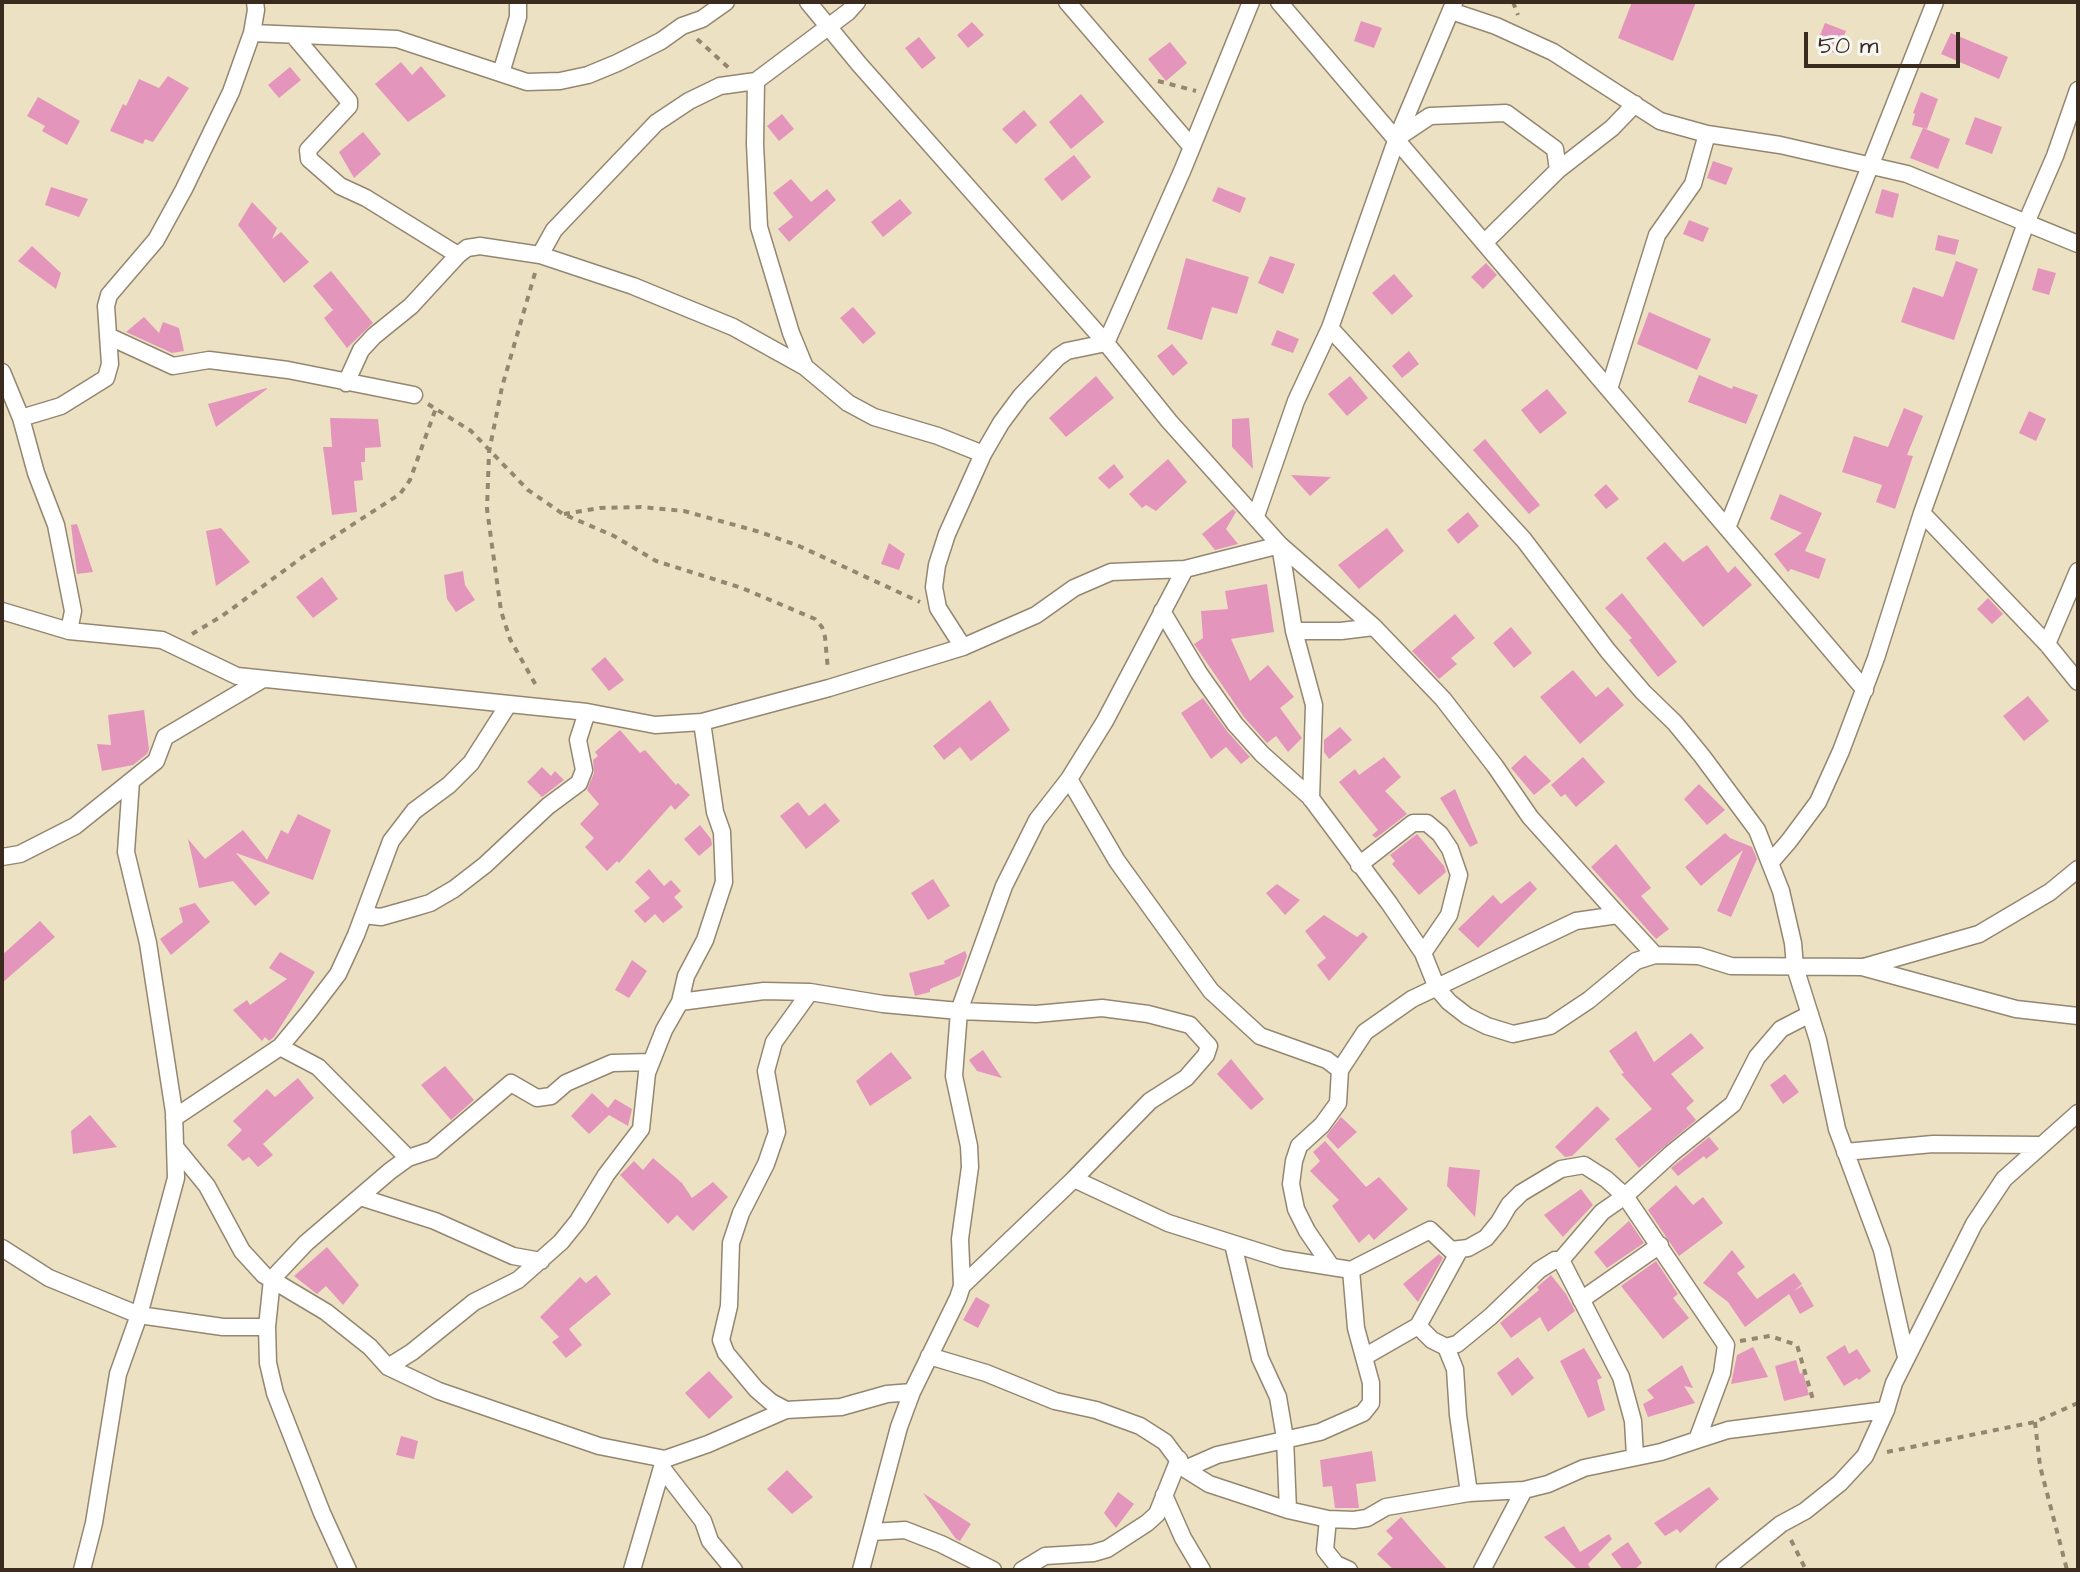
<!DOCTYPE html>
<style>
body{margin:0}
#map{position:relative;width:2080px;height:1572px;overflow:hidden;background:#ede1c3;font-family:"Architects Daughter",sans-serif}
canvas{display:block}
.frame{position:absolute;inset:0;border:4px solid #3b2a1e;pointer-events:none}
.scale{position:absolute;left:1804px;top:32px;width:156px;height:36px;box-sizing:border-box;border:4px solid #3b2a1e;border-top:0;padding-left:10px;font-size:24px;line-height:28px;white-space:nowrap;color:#3b2a1e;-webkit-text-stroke:6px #f6f6f2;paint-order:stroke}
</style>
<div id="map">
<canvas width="2080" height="1572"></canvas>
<div class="frame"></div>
<div class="scale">50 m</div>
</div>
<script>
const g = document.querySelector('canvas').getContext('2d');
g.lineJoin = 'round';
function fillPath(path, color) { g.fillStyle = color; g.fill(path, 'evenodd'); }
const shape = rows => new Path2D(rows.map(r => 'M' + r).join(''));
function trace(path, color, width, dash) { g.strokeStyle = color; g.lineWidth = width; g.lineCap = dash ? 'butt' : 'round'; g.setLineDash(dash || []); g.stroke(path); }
fillPath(shape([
 [1632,2,1696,2,1673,61,1618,38],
 [1361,21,1382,28,1374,48,1354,41],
 [972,22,984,35,968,48,957,35],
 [1825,23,1846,31,1837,54,1816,45],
 [1951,33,2008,57,1999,79,1941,54],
 [919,37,936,58,922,69,905,48],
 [1170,42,1187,63,1166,81,1148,59],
 [401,62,412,75,421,66,446,96,408,122,375,84],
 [290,67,301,80,279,98,268,85],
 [168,76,189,88,153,142,145,139,143,144,110,131,123,104,126,106,139,79,159,88],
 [1921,92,1938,99,1927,129,1912,125,1915,114,1913,113],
 [1081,94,1104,122,1071,149,1049,122],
 [38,97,80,121,67,145,42,131,45,126,27,116],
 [1024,110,1037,125,1016,144,1002,129],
 [782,114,794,129,779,141,767,126],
 [1975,117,2002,127,1992,154,1965,144],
 [1923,128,1950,139,1938,169,1910,158],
 [363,132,381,154,354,178,339,152],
 [1074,155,1091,177,1062,201,1044,179],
 [1713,161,1733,168,1726,185,1707,178],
 [791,179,811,202,827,189,836,200,789,242,778,229,793,217,773,193],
 [51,187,88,199,79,217,45,205],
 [1218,187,1246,198,1240,213,1212,201],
 [1882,189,1899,194,1893,218,1875,213],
 [900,199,912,213,883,237,871,222],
 [252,202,277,228,272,239,281,232,309,262,284,283,238,225],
 [1689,220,1709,228,1703,242,1683,234],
 [1938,235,1959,240,1955,255,1935,250],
 [32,246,61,273,56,289,18,261],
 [1270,256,1295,264,1283,294,1258,283],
 [1186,258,1249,277,1237,314,1212,307,1202,340,1167,329],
 [1956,261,1978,269,1954,340,1901,322,1913,287,1943,297],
 [1486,263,1497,275,1483,289,1471,277],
 [2038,268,2056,273,2049,295,2032,290],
 [331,271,373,323,347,348,324,318,333,310,313,286],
 [1394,274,1413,296,1392,315,1372,293],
 [853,307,876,333,863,344,840,318],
 [1649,312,1711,339,1697,370,1637,344],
 [144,317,159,333,163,322,179,328,184,351,172,353,126,332],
 [1277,330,1299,339,1293,353,1271,345],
 [1172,344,1188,363,1173,376,1157,356],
 [1409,351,1419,364,1402,378,1392,366],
 [1699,375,1732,389,1733,386,1758,395,1746,424,1688,402],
 [1096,376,1114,398,1066,437,1049,418],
 [1350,376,1368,398,1347,416,1328,394],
 [267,388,267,389,216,427,208,404],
 [1547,389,1567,413,1540,434,1521,410],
 [1904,408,1923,416,1907,455,1913,456,1895,509,1876,502,1882,485,1842,472,1854,436,1888,447],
 [2029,411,2046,419,2036,441,2019,433],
 [330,418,378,419,381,447,365,448,365,462,361,462,363,480,354,481,357,512,332,515,323,447,332,447],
 [1249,418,1253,469,1232,447,1232,419],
 [1485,439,1540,505,1529,514,1473,450],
 [1168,459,1187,482,1156,511,1146,505,1142,508,1129,494],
 [1114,464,1124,477,1109,489,1098,478],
 [1291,475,1331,477,1310,496],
 [1606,484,1619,499,1606,509,1594,495],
 [1780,494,1822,513,1805,551,1826,559,1819,579,1791,569,1788,572,1774,554,1802,533,1770,519],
 [1233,509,1236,512,1226,529,1238,544,1215,550,1202,534],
 [1468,512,1479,526,1458,544,1447,530],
 [77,524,93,572,77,574,71,525],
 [221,528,250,562,216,586,206,531],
 [1387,528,1404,551,1359,589,1338,565],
 [1665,542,1683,562,1707,545,1728,573,1735,566,1752,585,1703,627,1646,558],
 [889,543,905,554,899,570,881,564],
 [463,571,465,585,475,600,456,612,447,599,444,575],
 [322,577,338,599,313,618,296,597],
 [1267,584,1274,632,1231,639,1250,681,1268,665,1294,697,1280,708,1302,738,1288,752,1276,736,1267,743,1244,717,1194,644,1203,638,1201,611,1228,609,1225,591],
 [1622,593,1677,662,1658,677,1629,640,1632,638,1605,608],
 [1988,598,2003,614,1992,624,1977,609],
 [1455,614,1475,638,1451,658,1457,664,1439,679,1412,651],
 [1511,627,1532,653,1514,668,1493,643],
 [605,657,624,680,609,691,591,669],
 [1573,670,1596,697,1608,687,1624,705,1580,744,1540,697],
 [2028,696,2049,721,2024,741,2003,716],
 [1203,698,1227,731,1250,757,1241,764,1226,747,1211,759,1181,713],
 [990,700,1010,730,971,761,960,747,944,760,933,746],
 [144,710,149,749,147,754,133,765,102,771,97,744,111,745,108,715],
 [1340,727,1352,740,1329,759,1324,752,1324,740],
 [620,730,640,753,645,750,676,785,678,783,690,795,675,810,671,805,619,863,617,861,607,871,585,847,594,838,580,824,599,804,587,790,594,773,593,760,598,756,595,752],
 [1525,755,1551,781,1534,795,1511,768],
 [1384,757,1401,777,1385,791,1407,814,1376,838,1372,835,1378,830,1339,782,1355,769,1359,775],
 [1583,757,1605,782,1576,807,1565,794,1561,797,1551,785],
 [542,767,551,776,555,771,564,780,542,797,527,782],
 [1699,784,1725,810,1707,825,1684,799],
 [1455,789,1478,843,1470,847,1440,798],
 [798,802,809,816,825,803,840,821,806,849,780,816],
 [298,814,331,830,313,880,236,853,270,893,255,906,233,881,199,888,188,839,205,859,243,830,267,860,281,830,288,834],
 [700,825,711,839,712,845,699,856,684,839],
 [1725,833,1730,838,1752,847,1757,859,1731,917,1717,911,1743,850,1701,886,1685,867],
 [1417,834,1444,866,1446,872,1419,895,1392,864,1395,861,1390,855],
 [1616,844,1651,888,1641,896,1669,929,1656,939,1591,867],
 [649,869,664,886,671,880,681,891,674,897,683,907,663,923,655,914,645,923,634,911,650,898,635,882],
 [933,879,950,906,928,920,911,893],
 [1530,881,1537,889,1478,948,1458,929,1493,895,1501,904],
 [1277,884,1300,900,1285,915,1266,893],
 [195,903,210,922,171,955,160,939,183,922,179,908],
 [1324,915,1357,937,1363,932,1368,937,1329,981,1317,965,1326,958,1305,931],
 [40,921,55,937,2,983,2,955],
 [965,951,967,956,960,976,930,989,930,992,915,996,909,973,945,964,944,961],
 [280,952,315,972,274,1037,269,1041,265,1037,262,1041,233,1010,247,1000,250,1005,287,979,269,968],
 [632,960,647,971,629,998,615,990],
 [1636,1031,1654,1062,1691,1033,1704,1048,1671,1074,1694,1101,1686,1108,1696,1120,1639,1168,1615,1139,1652,1109,1621,1074,1624,1073,1609,1051],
 [983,1050,1002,1078,977,1071,969,1060],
 [891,1052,912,1078,870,1106,856,1081],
 [1231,1059,1264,1099,1251,1110,1217,1074],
 [445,1066,474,1100,451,1120,421,1085],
 [1785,1074,1799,1092,1783,1104,1770,1085],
 [298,1078,314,1098,263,1144,273,1155,258,1167,249,1157,243,1161,227,1145,242,1130,233,1121,267,1089,275,1097],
 [592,1093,608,1108,615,1099,632,1109,628,1126,609,1115,589,1134,571,1116],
 [1597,1106,1610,1119,1572,1156,1565,1157,1555,1147],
 [90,1115,117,1147,73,1154,71,1131],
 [1341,1117,1357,1132,1338,1149,1326,1136],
 [1709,1137,1719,1149,1706,1159,1704,1156,1678,1176,1671,1168],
 [1325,1141,1366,1187,1379,1177,1408,1209,1374,1240,1369,1234,1359,1243,1332,1206,1339,1200,1310,1171,1320,1161,1313,1152],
 [653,1158,682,1183,692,1198,713,1182,728,1197,693,1231,677,1215,668,1224,620,1175,634,1161,643,1170],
 [1449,1167,1480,1170,1475,1217,1447,1186],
 [1676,1185,1693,1205,1703,1197,1723,1223,1679,1256,1648,1210],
 [1581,1189,1593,1205,1563,1237,1544,1215],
 [1629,1221,1644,1243,1607,1268,1594,1252],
 [327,1247,359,1285,343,1305,326,1286,317,1294,294,1276],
 [1732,1250,1745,1267,1737,1273,1757,1299,1794,1273,1802,1284,1794,1291,1802,1286,1814,1306,1800,1314,1789,1294,1745,1327,1728,1302,1703,1283],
 [1439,1254,1443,1258,1418,1302,1403,1284],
 [1656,1261,1678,1294,1673,1298,1689,1318,1663,1339,1621,1286],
 [596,1275,611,1294,569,1329,582,1345,566,1358,552,1342,559,1337,540,1317,580,1277,586,1283],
 [1551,1275,1566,1294,1575,1311,1548,1332,1540,1317,1511,1338,1500,1323,1539,1290,1537,1287],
 [976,1297,990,1305,978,1328,963,1320],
 [1845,1345,1849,1354,1857,1349,1871,1371,1859,1380,1857,1378,1844,1386,1826,1357],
 [1753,1347,1768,1377,1731,1384,1737,1355],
 [1584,1348,1602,1378,1597,1380,1605,1410,1588,1418,1560,1361],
 [1518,1357,1534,1378,1512,1396,1497,1373],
 [1796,1360,1800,1374,1803,1372,1809,1395,1784,1401,1775,1366],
 [1682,1365,1693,1388,1684,1386,1695,1403,1648,1417,1643,1404,1654,1398,1647,1390],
 [709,1371,733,1397,709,1419,685,1393],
 [401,1436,418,1441,414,1459,396,1455],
 [1372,1451,1376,1481,1356,1484,1359,1508,1335,1508,1332,1486,1323,1487,1320,1460],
 [787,1470,813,1497,792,1514,767,1489],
 [1709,1487,1719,1499,1680,1533,1677,1529,1665,1536,1654,1523],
 [1118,1492,1134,1504,1116,1528,1104,1513],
 [923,1493,971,1524,960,1541,956,1539],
 [1401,1517,1428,1548,1448,1570,1394,1570,1377,1554,1393,1538,1386,1531],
 [1564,1526,1580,1552,1609,1534,1612,1539,1588,1564,1591,1570,1578,1570,1544,1537],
 [1628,1542,1642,1563,1634,1570,1623,1570,1611,1554]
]), '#e495bb');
const minor = shape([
 [808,2,859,64,1106,343,1169,421,1280,545,1374,627],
 [1067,2,1191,146],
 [1279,2,1865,690],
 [1451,11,1496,26,1553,52,1660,121,1707,134,1780,145,1907,174,2078,244],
 [252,33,397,39,527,82,560,81,588,75,617,63,661,41,682,26,702,19,726,2],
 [294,36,349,101,349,106,308,150,309,159,340,186,366,198,458,255],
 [501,73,518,17,518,2],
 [756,81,755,144,759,227,791,333,805,367,848,403,874,417,938,436,983,454],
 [1397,138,1430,116,1506,113,1555,149,1558,170],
 [1484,243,1558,170,1612,128,1635,104],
 [540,255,554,230,656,123,689,101,720,86,756,81,848,12,857,2],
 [1330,328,1524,540,1608,651,1643,692,1675,723,1702,756,1757,830,1781,891,1793,943,1795,967,1818,1040,1837,1129,1882,1250,1906,1357],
 [108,336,173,366,209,360,225,362,288,370,414,395],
 [2,372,21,418,36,473,56,525,73,611,69,631],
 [346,383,361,350,374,336,411,306,458,255,467,248,480,246,540,255,633,286,733,327,805,367],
 [1609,389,1657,235,1693,184,1707,134],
 [21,418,61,406,106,378,110,364,106,306,109,295,156,240,184,189,231,92,252,33,256,10,255,2],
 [1922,513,2047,644,2078,682],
 [1256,516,1296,401,1330,328,1397,138,1454,3],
 [1727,528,1935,2],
 [1280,545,1294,631,1341,631,1374,627,1443,699,1495,766,1530,817,1618,915],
 [2,611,69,631,162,640,237,676,587,712,655,725,702,722,829,688,963,647,1036,615,1074,588,1111,572,1185,569,1280,545],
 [1162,611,1199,673,1235,724,1262,754,1310,797,1389,903,1423,953,1437,988,1449,1002,1467,1016,1487,1026,1513,1034,1550,1026,1589,1000,1636,961,1655,955,1699,956,1731,966,1862,967,2016,1009,2078,1016],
 [1294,631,1314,705,1311,799],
 [2047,644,2078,571],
 [963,647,938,608,934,587,937,565,947,534,983,454,1001,423,1021,396,1058,357,1067,351,1106,343,1183,169,1251,2],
 [1069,779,1117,861,1211,991,1260,1036,1327,1060,1340,1070],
 [2,857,20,854,75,826,156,761,165,737,263,679],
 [1770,863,1789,841,1818,802,1841,751,1876,658,1922,513,2026,223,2055,156,2078,90],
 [1359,865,1413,823,1427,823,1440,834,1450,849,1459,875,1449,915,1423,953],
 [364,915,381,917,413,908,430,903,454,889,485,865,548,806,579,783,584,770,578,740,587,712],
 [1864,967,1979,934,2050,892,2078,869],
 [810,992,774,1042,766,1071,777,1132,766,1164,741,1213,731,1243,729,1306,721,1340,726,1353,756,1389,771,1402,786,1410,841,1407,887,1394,912,1392,958,1298,962,1286,960,1239,970,1167,969,1146,954,1076,959,1011,1004,886,1037,820,1069,779,1105,721,1185,569],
 [680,1002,764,991,810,992,883,1004,959,1011,1036,1014,1102,1008,1148,1014,1190,1025,1209,1046,1206,1055,1186,1078,1150,1101,1074,1179,962,1286],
 [280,1047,318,1067,408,1158],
 [174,1118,280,1047,309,1012,338,974,356,935,391,841,414,811,449,785,471,763,508,705],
 [176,1148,207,1186,242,1251,264,1275,326,1312,370,1347,388,1367,439,1391,599,1446,665,1459,708,1444,786,1410],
 [1845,1152,1933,1144,2040,1145],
 [1074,1179,1168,1223,1282,1259,1351,1270,1356,1328,1371,1383,1371,1403,1363,1413,1320,1432,1217,1455,1185,1469],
 [360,1197,435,1221,513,1256,541,1261],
 [1233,1244,1260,1358,1278,1397,1285,1438,1288,1510],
 [2,1248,49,1278,139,1315,223,1327,267,1327],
 [1561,1260,1621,1377,1633,1421,1635,1456],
 [1331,1266,1307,1231,1296,1209,1291,1184,1294,1161,1299,1146,1322,1125,1338,1103,1340,1070,1365,1032,1412,999,1576,921,1618,915,1655,955],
 [1351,1270,1430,1230,1451,1250,1468,1248,1486,1238,1499,1222,1509,1205,1521,1193,1561,1169,1584,1165,1606,1179,1625,1196,1726,1345,1722,1373,1697,1440,1661,1452,1584,1468,1548,1484,1524,1490,1469,1493,1458,1415,1455,1369,1446,1347,1432,1340,1418,1326],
 [1581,1300,1660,1245],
 [1446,1347,1457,1344,1490,1317,1539,1270,1555,1260,1561,1260,1602,1212,1625,1196,1672,1153,1733,1104,1757,1057,1781,1029,1810,1014],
 [929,1356,986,1373,1055,1401,1096,1410,1140,1426,1165,1442,1185,1469,1209,1484,1288,1510,1328,1519,1354,1520,1367,1518,1386,1507,1469,1493],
 [1364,1357,1418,1326,1459,1251],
 [388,1367,412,1352,474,1302,518,1280,561,1242,578,1221,606,1175,641,1129,647,1073,664,1030,680,1002,686,976,705,940,724,882,722,832,715,812,702,722],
 [1697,1440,1728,1430,1886,1410],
 [662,1468,703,1521,710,1541,734,1570],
 [1164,1495,1183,1538,1202,1570],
 [1328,1519,1325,1550,1336,1564,1349,1570],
 [872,1532,905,1530,941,1544,993,1570],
 [82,1570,94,1523,118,1374,139,1315,176,1178,174,1112,148,943,126,852,131,781],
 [348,1570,322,1513,275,1393,268,1363,267,1327,272,1279,306,1243,390,1171,408,1158,432,1150,511,1083,537,1098,551,1096,566,1083,612,1063,651,1062],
 [632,1570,663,1464],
 [861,1570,899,1427,912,1392],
 [1022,1570,1045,1556,1093,1553,1107,1549,1147,1523,1157,1514,1179,1459],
 [1482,1570,1524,1490],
 [1724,1570,1781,1524,1805,1511,1840,1483,1865,1456,1886,1410,1894,1383,1974,1224,2004,1179,2078,1113]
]);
trace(minor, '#948670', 19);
trace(shape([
 [1513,2,1518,15],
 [697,39,729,68],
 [1158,81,1196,91],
 [535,273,502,387,489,452,487,509,501,611,510,639,538,689],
 [428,404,471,431,528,490,563,514,614,536,656,561,742,588,815,619,822,627,825,637,828,670],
 [564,514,600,508,641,507,684,511,760,532,799,546,920,602],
 [192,634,222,616,304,556,400,494,410,480,436,408],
 [1740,1341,1770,1336,1797,1345,1814,1403],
 [2035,1422,2040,1466,2067,1570],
 [1887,1452,2035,1422,2078,1403],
 [1791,1540,1806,1570]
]), '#948670', 4, [6, 6]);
trace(minor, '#fff', 16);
</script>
